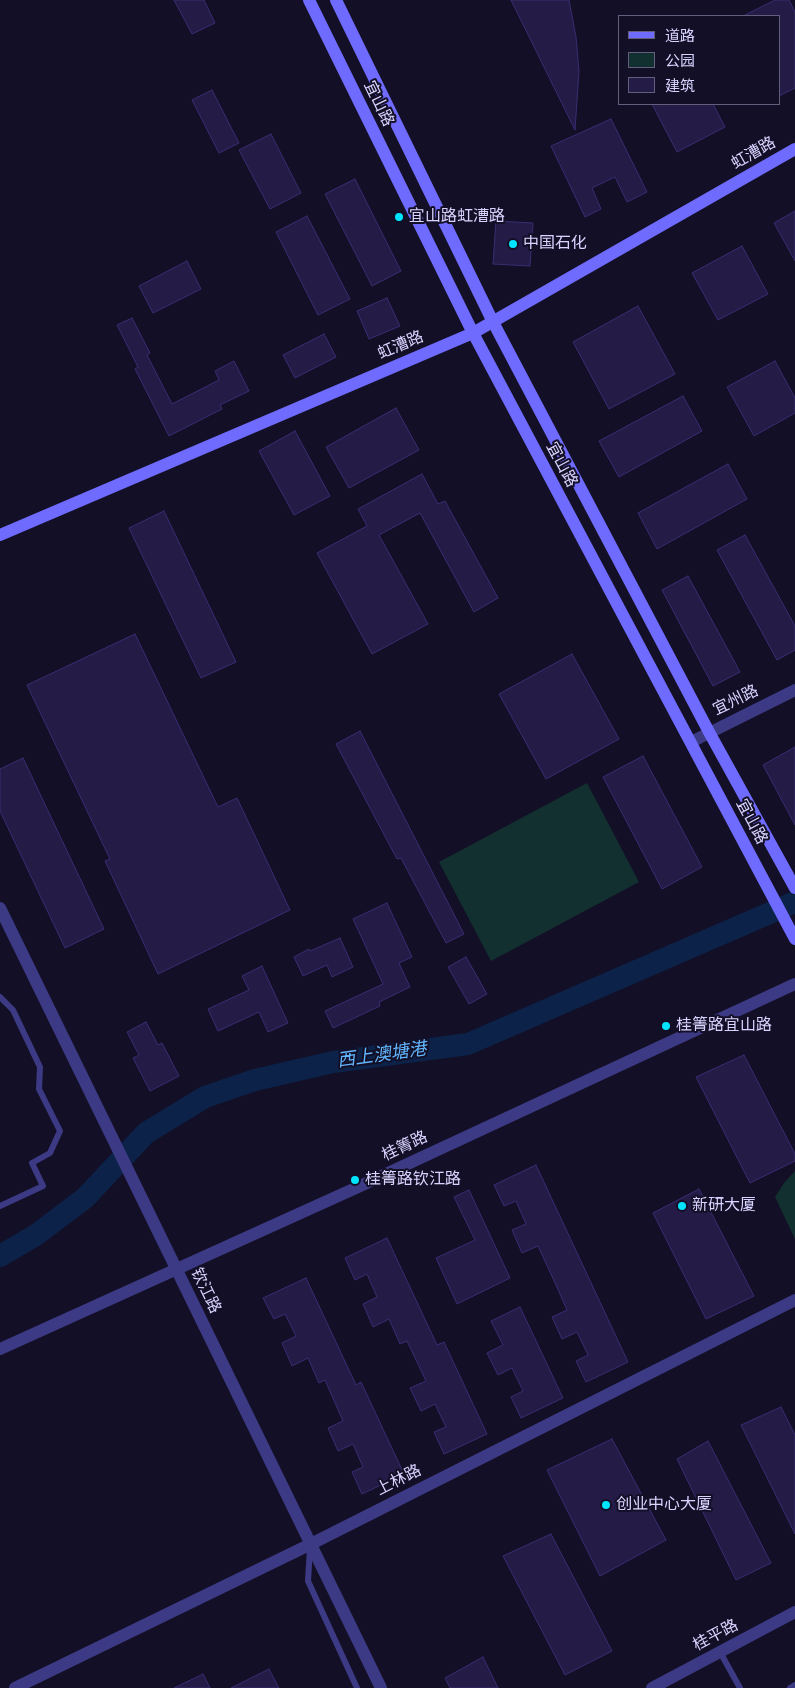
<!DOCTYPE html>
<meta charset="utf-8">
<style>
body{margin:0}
#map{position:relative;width:795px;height:1688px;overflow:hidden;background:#130f26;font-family:"Nunito Sans","Noto Sans SC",sans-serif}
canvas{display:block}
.legend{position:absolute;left:618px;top:15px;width:162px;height:90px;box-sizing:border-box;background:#130f26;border:1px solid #625e7d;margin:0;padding:6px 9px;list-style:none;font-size:15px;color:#d9d4ff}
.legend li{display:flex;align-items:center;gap:10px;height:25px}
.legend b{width:25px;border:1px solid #625e7d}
</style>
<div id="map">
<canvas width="795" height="1688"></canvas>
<ul class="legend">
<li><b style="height:6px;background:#6f6bff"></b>道路</li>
<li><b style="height:14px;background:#12302f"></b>公园</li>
<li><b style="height:14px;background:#241b47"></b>建筑</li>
</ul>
</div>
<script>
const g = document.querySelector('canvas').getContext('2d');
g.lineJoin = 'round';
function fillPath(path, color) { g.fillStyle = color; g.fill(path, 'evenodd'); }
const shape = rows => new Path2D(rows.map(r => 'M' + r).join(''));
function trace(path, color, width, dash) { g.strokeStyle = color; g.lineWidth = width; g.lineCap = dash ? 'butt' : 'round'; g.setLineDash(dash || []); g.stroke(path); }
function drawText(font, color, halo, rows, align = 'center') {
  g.font = font + ' "Nunito Sans","Noto Sans SC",sans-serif'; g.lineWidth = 4; g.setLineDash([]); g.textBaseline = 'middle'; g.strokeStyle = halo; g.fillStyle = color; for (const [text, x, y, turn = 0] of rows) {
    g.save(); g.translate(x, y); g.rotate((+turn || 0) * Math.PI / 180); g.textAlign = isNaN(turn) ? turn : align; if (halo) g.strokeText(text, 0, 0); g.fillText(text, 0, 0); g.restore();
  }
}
fillPath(shape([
 [587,783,639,882,491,961,439,862],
 [795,1171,795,1239,775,1197,784,1183]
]), '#12302f');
trace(shape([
 [0,1256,36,1235,85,1198,146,1133,205,1097,255,1080,333,1062,468,1044,795,902]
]), '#0c2248', 22);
const building = shape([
 [174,0,204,0,215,23,192,34,174,0],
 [511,0,569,0,576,37,579,71,575,130,511,0],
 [775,0,789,0,795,12,795,88,779,96,779,16,743,16,775,0],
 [212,90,239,143,219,153,192,100,212,90],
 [652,104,713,104,725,127,677,152,652,104],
 [611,119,647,192,627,202,615,177,592,188,601,209,585,217,551,146,611,119],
 [271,134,301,193,270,209,239,150,271,134],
 [355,179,401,271,372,286,325,194,355,179],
 [795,211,795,261,774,223,795,211],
 [307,216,350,299,318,315,276,232,307,216],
 [496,221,533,223,530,266,493,264,496,221],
 [742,246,768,294,718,320,692,273,742,246],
 [187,261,201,289,153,313,139,286,187,261],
 [387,298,400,326,369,339,357,311,387,298],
 [638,306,675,374,609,409,573,342,638,306],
 [132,318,150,353,147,355,172,404,219,380,215,371,234,361,249,391,220,405,222,409,169,436,135,369,138,367,117,325,132,318],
 [324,334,336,357,295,378,283,355,324,334],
 [775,361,795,398,795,413,754,436,727,387,775,361],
 [683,396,702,431,619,477,599,441,683,396],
 [396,408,419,450,349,488,326,447,396,408],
 [295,431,330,496,294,515,259,451,295,431],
 [728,464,747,499,657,549,638,513,728,464],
 [422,474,438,504,445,501,498,598,474,612,420,513,379,535,428,624,372,654,317,553,367,526,358,509,422,474],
 [164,511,236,662,201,678,129,528,164,511],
 [745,535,795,626,795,650,777,660,717,550,745,535],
 [688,576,740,672,713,686,662,590,688,576],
 [135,634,218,807,237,798,290,910,158,974,105,861,110,859,27,685,135,634],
 [572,654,619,739,546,779,499,694,572,654],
 [360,731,464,934,446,943,401,858,397,859,336,744,360,731],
 [795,747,795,825,763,765,795,747],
 [643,756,702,867,662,889,603,777,643,756],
 [23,758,104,929,65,948,0,811,0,769,23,758],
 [387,903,412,957,399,963,410,987,379,1002,380,1006,333,1028,325,1011,383,984,353,919,387,903],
 [340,938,353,967,332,977,327,965,303,976,294,957,309,949,310,951,340,938],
 [466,957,487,994,469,1004,448,967,466,957],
 [262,966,288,1023,268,1032,259,1012,218,1031,208,1009,249,990,242,976,262,966],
 [146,1022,158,1045,162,1043,179,1076,150,1091,133,1058,139,1055,127,1032,146,1022],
 [744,1055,795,1154,795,1161,750,1183,696,1077,744,1055],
 [536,1165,628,1362,586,1382,576,1361,588,1355,577,1332,562,1339,552,1317,567,1310,556,1285,538,1246,522,1253,512,1230,526,1224,516,1201,504,1206,494,1185,536,1165],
 [699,1189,754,1296,706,1319,653,1213,699,1189],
 [469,1190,510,1278,457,1304,436,1258,475,1240,454,1197,469,1190],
 [387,1238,437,1345,444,1342,487,1434,444,1454,434,1432,446,1427,435,1404,421,1411,410,1388,426,1381,407,1341,400,1344,389,1319,373,1327,363,1304,377,1297,367,1274,355,1280,345,1258,387,1238],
 [306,1278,356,1385,361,1382,404,1474,362,1494,352,1472,363,1467,353,1444,338,1451,328,1428,343,1421,325,1380,319,1383,308,1358,292,1366,282,1343,296,1336,285,1314,274,1319,263,1298,306,1278],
 [520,1307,563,1398,521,1418,511,1397,523,1391,512,1368,498,1375,487,1353,503,1345,491,1321,520,1307],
 [781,1407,795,1435,795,1534,741,1425,781,1407],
 [612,1439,666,1540,600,1576,547,1470,612,1439],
 [708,1441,771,1563,736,1580,677,1459,708,1441],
 [551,1534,612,1651,565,1675,503,1556,551,1534],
 [483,1657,498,1688,450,1688,445,1678,483,1657],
 [269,1669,279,1688,231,1688,269,1669],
 [203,1674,210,1688,174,1688,203,1674]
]);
fillPath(building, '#241b47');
trace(building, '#3b2d73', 1);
trace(shape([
 [0,997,13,1010,40,1067,39,1089,60,1131,50,1153,32,1163,43,1186,0,1206],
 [310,1548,308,1581,357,1688],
 [720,1652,740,1688],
 [790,1688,795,1685]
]), '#3d3a85', 6);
trace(shape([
 [691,742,795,690],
 [0,908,381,1688],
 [15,1688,311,1544,795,1300]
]), '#3d3a85', 12);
trace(shape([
 [0,1349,358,1187,795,984],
 [652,1688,795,1612]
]), '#3d3a85', 12);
trace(shape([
 [309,0,473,333,795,939],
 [336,0,493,322,709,732,795,888],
 [0,535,473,333,795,149]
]), '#6f6bff', 12);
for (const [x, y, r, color] of [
 [399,217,5,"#00e5ff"],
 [513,244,5,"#00e5ff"],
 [666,1026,5,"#00e5ff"],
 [355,1180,5,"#00e5ff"],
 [682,1206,5,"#00e5ff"],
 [606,1505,5,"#00e5ff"]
]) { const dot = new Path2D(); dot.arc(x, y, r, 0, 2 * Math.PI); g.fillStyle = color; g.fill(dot); trace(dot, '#130f26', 2); }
drawText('16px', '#d9d4ff', '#130f26', [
 ["宜山路",378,104,64],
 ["虹漕路",754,154,-30],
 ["虹漕路",401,346,-23],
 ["宜山路",561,465,62],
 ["宜州路",736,701,-26],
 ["宜山路",751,822,62],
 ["桂箐路",405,1147,-25],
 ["钦江路",205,1291,64],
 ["上林路",399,1481,-27],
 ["桂平路",716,1636,-28]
]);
drawText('16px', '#d9d4ff', '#130f26', [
 ["宜山路虹漕路",409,217],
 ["中国石化",523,244],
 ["桂箐路宜山路",676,1026],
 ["桂箐路钦江路",365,1180],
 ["新研大厦",692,1206],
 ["创业中心大厦",616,1505]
], 'left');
drawText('italic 18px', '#62b6ff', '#130f26', [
 ["西上澳塘港",382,1056,-8]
]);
</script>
